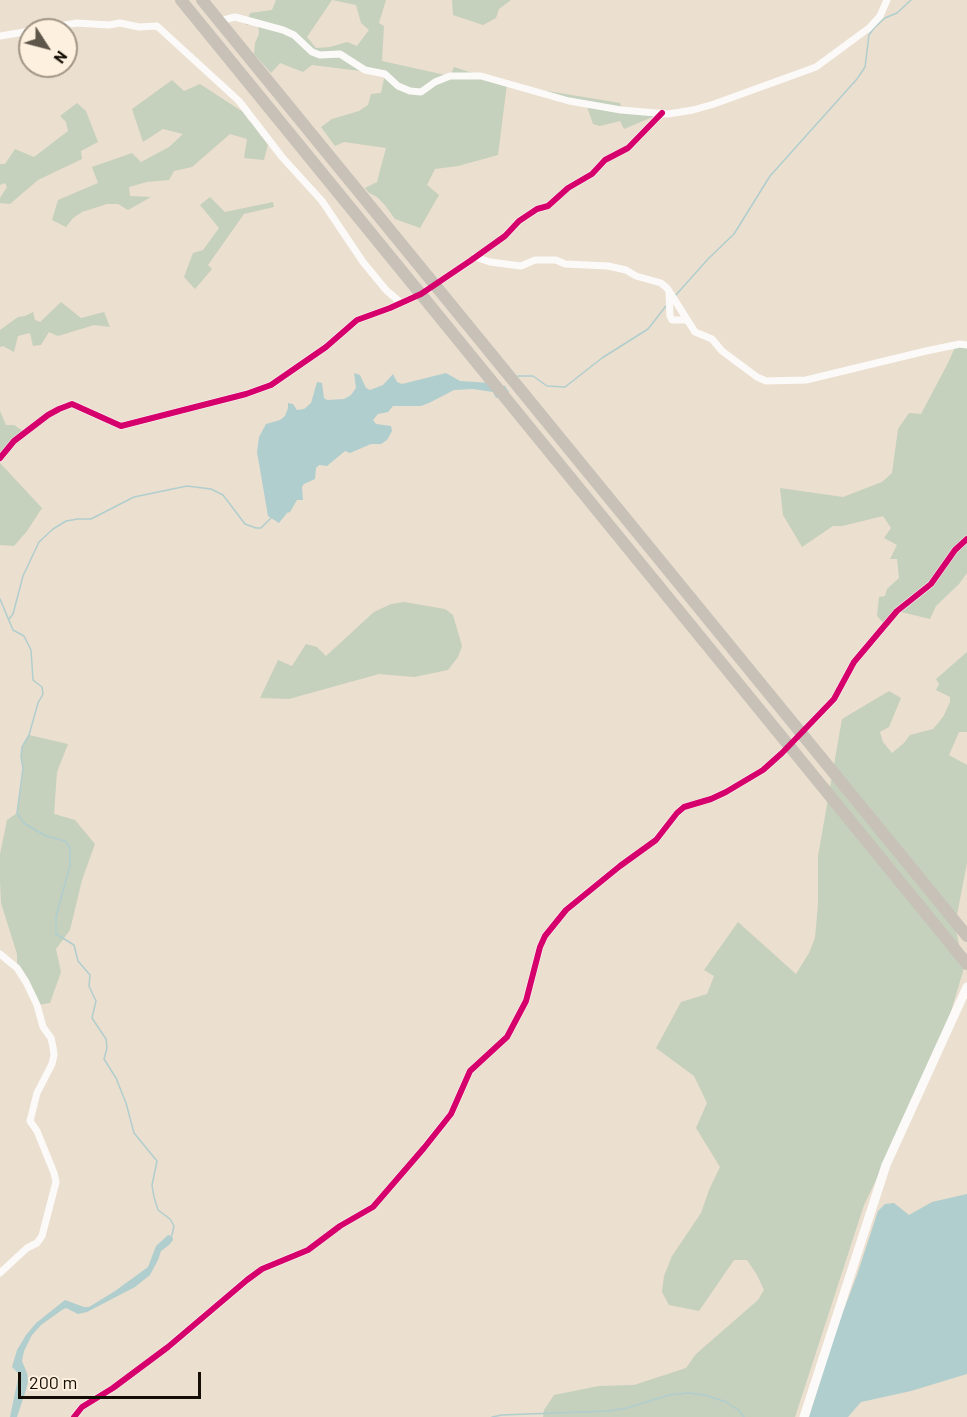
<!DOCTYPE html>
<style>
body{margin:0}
#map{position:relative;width:967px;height:1417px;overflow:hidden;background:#ebdfcf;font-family:Barlow,sans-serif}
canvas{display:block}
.north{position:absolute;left:18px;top:18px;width:60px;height:60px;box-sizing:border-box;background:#fdf0de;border:2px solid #a09587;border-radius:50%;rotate:126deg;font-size:16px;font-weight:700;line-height:24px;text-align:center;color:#140d04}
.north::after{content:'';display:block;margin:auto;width:21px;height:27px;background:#5f564b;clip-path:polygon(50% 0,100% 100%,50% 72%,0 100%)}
.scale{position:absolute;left:18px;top:1372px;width:183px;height:27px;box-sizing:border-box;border:3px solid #140d04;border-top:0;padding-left:8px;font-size:18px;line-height:21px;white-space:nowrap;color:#140d04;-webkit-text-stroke:4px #fdf0de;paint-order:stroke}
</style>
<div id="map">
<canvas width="967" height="1417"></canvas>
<div class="north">N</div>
<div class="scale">200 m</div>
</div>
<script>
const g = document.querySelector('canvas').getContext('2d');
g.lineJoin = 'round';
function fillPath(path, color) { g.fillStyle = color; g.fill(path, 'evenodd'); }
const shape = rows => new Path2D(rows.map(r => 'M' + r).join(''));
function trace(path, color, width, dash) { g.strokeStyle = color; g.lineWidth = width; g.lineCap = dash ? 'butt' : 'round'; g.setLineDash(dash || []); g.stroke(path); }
fillPath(shape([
 [276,0,386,0,379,23,384,26,382,61,450,76,454,67,507,84,498,155,458,166,435,169,427,185,439,195,420,228,395,219,384,204,377,197,369,193,365,188,377,182,386,148,344,142,335,146,321,127,332,119,359,111,368,105,371,94,381,93,385,74,312,65,303,72,280,63,271,73,254,54,255,43,259,34,258,23,246,25,250,13,272,10],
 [332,0,356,5,361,23,369,30,357,46,347,42,330,47,316,48,307,37],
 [452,0,511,0,499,9,496,18,483,25,453,15],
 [172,80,184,91,200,84,243,112,249,121,259,122,260,135,269,140,264,160,244,158,247,139,230,134,192,167,174,171,169,180,147,182,129,187,130,196,151,197,128,210,118,204,107,204,82,212,73,218,66,227,52,220,58,200,98,183,92,167,132,153,141,162,169,147,183,134,163,129,143,142,132,109],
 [547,91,620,103,622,110,662,113,624,129,620,121,600,126,593,124,586,104,545,95],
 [77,103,86,111,98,142,81,151,82,159,38,180,10,204,0,203,0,198,7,187,5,183,0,185,0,164,5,164,15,149,34,157,68,131,66,122,60,116],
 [210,197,225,212,273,202,274,207,244,214,208,265,212,269,195,289,184,277,193,253,203,250,219,228,200,205],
 [61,302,81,318,104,312,110,327,94,325,58,336,49,332,41,345,33,346,30,333,18,336,14,352,3,346,0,347,0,330,18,317,25,316,33,312,35,320,40,322],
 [956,345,967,345,967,573,959,584,936,606,930,619,897,611,885,625,877,616,879,597,885,596,887,589,899,578,897,559,890,559,897,545,884,538,891,528,883,516,842,526,833,526,802,547,783,515,780,488,843,497,882,482,892,473,898,429,909,413,921,414,948,363],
 [0,411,6,425,14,425,26,433,0,458],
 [0,463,42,508,27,531,14,546,0,545],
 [404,602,445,609,453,615,462,646,458,657,448,670,414,677,379,674,289,699,260,698,278,660,292,666,306,644,317,647,326,656,374,612,391,604],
 [967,652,967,732,959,732,949,755,967,765,967,863,955,925,964,968,941,1045,864,1205,795,1417,543,1417,544,1410,554,1395,599,1386,634,1385,686,1368,696,1354,758,1300,764,1290,757,1275,747,1260,734,1260,699,1311,669,1305,662,1292,664,1276,672,1256,701,1213,709,1190,720,1167,696,1128,707,1103,694,1076,656,1048,681,1002,707,994,714,976,704,970,738,922,796,974,809,953,815,938,818,904,818,856,842,719,889,691,901,698,889,727,880,732,883,742,892,753,904,743,910,735,933,729,943,717,950,702,950,697,936,690,939,684,936,679],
 [29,735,68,744,57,772,54,814,75,820,95,844,82,880,70,930,56,949,61,972,50,1003,37,1005,17,968,17,954,1,903,0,881,0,854,7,820,17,813,23,769,21,757,22,747]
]), '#c5d0bd');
fillPath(shape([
 [354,373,360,375,366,388,370,390,383,385,393,374,397,382,402,384,446,373,460,381,491,383,505,386,509,392,502,397,496,398,493,392,473,389,454,390,429,403,421,406,393,406,388,412,378,414,373,420,376,424,391,426,392,431,387,440,381,444,371,444,350,453,345,451,327,466,319,465,316,468,315,479,304,484,302,487,303,500,297,500,290,512,287,513,279,523,268,516,257,452,259,437,266,424,280,420,285,416,288,408,288,403,293,404,297,410,304,409,311,403,317,382,322,383,324,398,327,400,344,399,351,395,356,388],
 [967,1194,967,1374,911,1391,861,1402,848,1417,809,1417,835,1333,857,1275,878,1211,885,1204,894,1203,909,1215,932,1202],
 [168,1235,172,1236,173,1240,169,1245,161,1251,158,1260,150,1275,135,1287,87,1312,78,1314,66,1308,62,1310,41,1325,32,1335,24,1351,22,1361,27,1373,28,1381,26,1390,17,1417,10,1417,19,1374,12,1367,17,1350,26,1335,36,1323,65,1300,84,1307,89,1307,115,1291,148,1267,156,1246]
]), '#b0cece');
trace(shape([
 [675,296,708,259,734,234,770,176,857,79,865,67,869,35,874,28,885,18,897,13,911,0],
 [518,376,533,376,547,386,565,387,602,358,648,329,666,306],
 [0,599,13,630,24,636,31,650,33,680,42,687,43,694,38,703,29,735,22,747,21,757,23,768,17,813,25,824,46,836,65,841,70,848,70,866,56,916,56,934,74,945,78,961,90,975,89,986,96,1001,92,1018,106,1039,107,1048,104,1059,116,1078,126,1103,134,1133,157,1161,152,1185,154,1197,158,1210,170,1219,174,1226,172,1235],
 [9,619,13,614,23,576,39,542,53,529,66,521,78,519,91,519,134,497,187,486,211,489,223,495,245,524,256,528,261,528,272,517],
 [492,1417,502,1415,608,1411,627,1408,669,1395,687,1393,706,1395,726,1402,738,1410,744,1417]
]), '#b0cece', 1.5);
trace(shape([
 [219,21,235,17,283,30,294,35,312,52,320,55,340,54,365,70,385,74,398,86,410,91,421,92,435,82,450,76,481,76,569,101,621,110,668,114,693,110,714,104,816,67,869,28,880,16,887,0],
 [34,30,77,23,109,25,120,23,139,27,157,26,239,101,282,157,322,201,363,262,386,290,401,303],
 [0,36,30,31],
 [475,257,490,262,521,266,535,260,556,260,565,264,608,266,626,270,636,276,661,283,667,288,695,332,712,339,722,351,757,377,766,381,806,380,926,351,960,344,967,345],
 [669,293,670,316,672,320,687,320],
 [0,458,14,441,48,415,59,409,72,404,121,426,246,394,271,385,326,347,357,320,390,308,421,294,470,261,505,236,519,221,537,209,548,206,568,188,592,174,605,160,628,148,662,113],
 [0,954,17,968,26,982,37,1005,43,1027,51,1038,53,1047,54,1055,52,1064,37,1093,30,1121,37,1131,54,1173,56,1182,42,1236,37,1243,27,1248,0,1273],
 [74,1417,82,1407,113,1388,168,1347,247,1280,262,1269,308,1250,340,1226,373,1207,424,1148,451,1114,470,1071,507,1037,526,1001,540,947,545,936,566,910,620,866,656,840,677,813,684,807,711,799,726,792,763,770,782,753,834,699,854,662,897,611,931,584,955,550,967,539]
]), '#fcfaf8', 7);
trace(shape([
 [804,1417,886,1165,967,987]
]), '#fcfaf8', 9);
trace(shape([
 [181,0,967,964],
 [202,0,967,936]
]), '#c7c1b8', 12);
trace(shape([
 [0,458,14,441,48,415,59,409,72,404,121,426,246,394,271,385,326,347,357,320,390,308,421,294,470,261,505,236,519,221,537,209,548,206,568,188,592,174,605,160,628,148,662,113],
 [74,1417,82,1407,113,1388,168,1347,247,1280,262,1269,308,1250,340,1226,373,1207,424,1148,451,1114,470,1071,507,1037,526,1001,540,947,545,936,566,910,620,866,656,840,677,813,684,807,711,799,726,792,763,770,782,753,834,699,854,662,897,611,931,584,955,550,967,539]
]), '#d6006c', 6);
</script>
